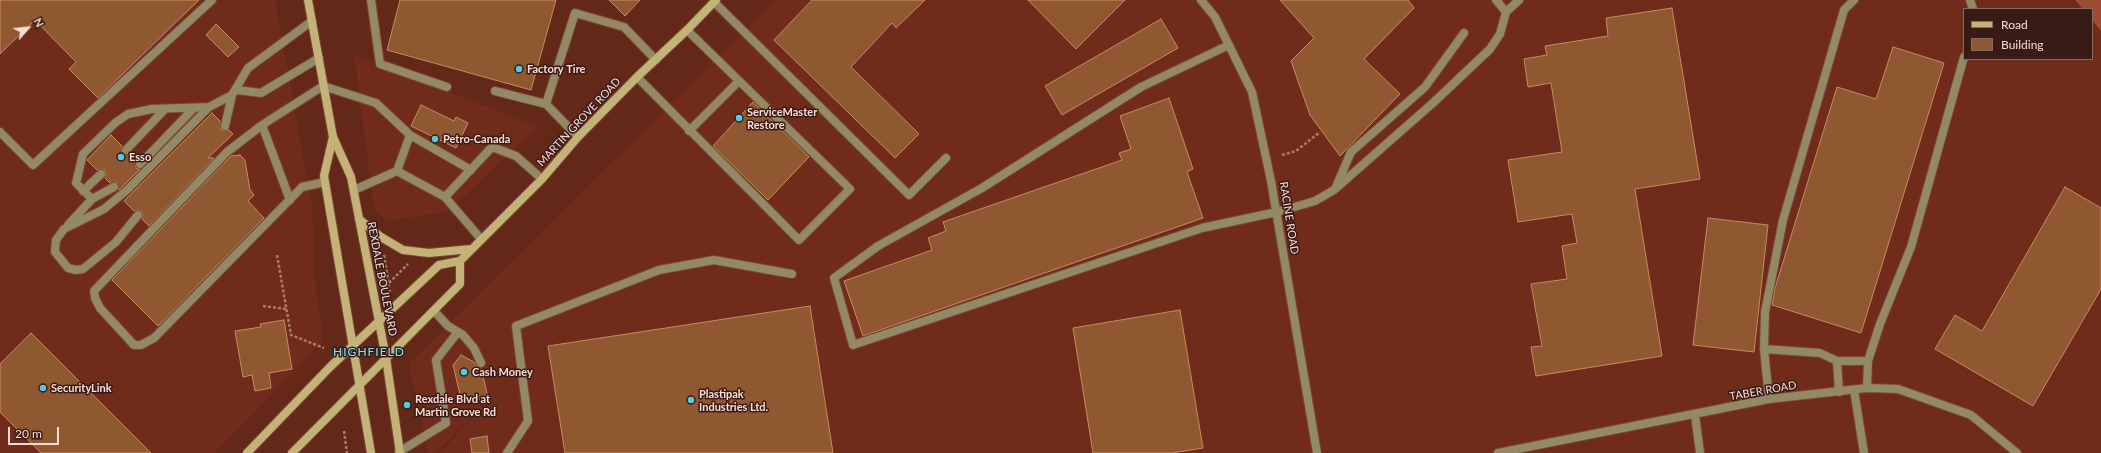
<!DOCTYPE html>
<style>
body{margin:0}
#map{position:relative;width:2101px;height:453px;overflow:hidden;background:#642819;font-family:Lato,sans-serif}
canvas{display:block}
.legend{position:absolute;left:1963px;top:8px;width:130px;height:52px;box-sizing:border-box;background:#371b14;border:1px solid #866961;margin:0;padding:5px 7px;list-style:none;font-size:12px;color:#fdddd5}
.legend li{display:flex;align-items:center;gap:8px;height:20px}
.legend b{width:20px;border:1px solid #866961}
.north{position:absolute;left:8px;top:8px;width:40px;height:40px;-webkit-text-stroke:3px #371b14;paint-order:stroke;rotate:63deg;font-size:11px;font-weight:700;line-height:16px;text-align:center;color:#fdddd5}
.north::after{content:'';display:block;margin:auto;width:14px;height:18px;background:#fdddd5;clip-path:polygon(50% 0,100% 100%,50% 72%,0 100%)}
.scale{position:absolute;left:8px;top:427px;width:51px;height:18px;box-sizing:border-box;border:2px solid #fdddd5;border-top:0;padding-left:5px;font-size:12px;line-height:14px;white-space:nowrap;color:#fdddd5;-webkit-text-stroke:3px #371b14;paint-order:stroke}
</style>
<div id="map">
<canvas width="2101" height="453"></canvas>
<ul class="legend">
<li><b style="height:5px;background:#c3b377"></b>Road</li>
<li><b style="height:11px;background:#905830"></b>Building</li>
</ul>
<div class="north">N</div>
<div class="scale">20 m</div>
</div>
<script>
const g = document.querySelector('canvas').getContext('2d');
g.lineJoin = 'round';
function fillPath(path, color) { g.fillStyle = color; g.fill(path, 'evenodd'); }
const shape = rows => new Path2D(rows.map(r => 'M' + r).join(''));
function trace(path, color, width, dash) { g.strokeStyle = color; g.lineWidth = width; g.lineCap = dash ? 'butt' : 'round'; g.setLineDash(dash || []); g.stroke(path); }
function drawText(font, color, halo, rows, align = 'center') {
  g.font = font + ' Lato,sans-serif'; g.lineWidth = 3; g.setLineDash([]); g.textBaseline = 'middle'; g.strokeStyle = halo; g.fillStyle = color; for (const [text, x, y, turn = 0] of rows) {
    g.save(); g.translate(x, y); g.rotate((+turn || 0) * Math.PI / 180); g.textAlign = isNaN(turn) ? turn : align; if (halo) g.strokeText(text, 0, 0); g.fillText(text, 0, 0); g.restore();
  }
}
fillPath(shape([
 [0,0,275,0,312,206,315,281,323,333,320,344,215,453,0,453],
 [775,0,2075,0,2083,9,1964,9,1964,59,2092,59,2092,20,2101,31,2101,453,440,453,488,400,436,453,428,453,409,364],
 [354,55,538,127,447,212,387,221,374,209]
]), '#702b1b');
fillPath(shape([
 [2075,0,2101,0,2101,31,2092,20,2092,9,2083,9]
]), '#9f4a35');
const building = shape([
 [0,0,199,0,98,98,69,69,76,62,35,20,0,54,0,0],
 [400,0,556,0,531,90,387,50,400,0],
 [609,0,640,0,625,16,609,0],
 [812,0,925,0,896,28,892,23,851,67,919,134,895,158,774,40,812,0],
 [1028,0,1125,0,1076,49,1028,0],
 [1280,0,1408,0,1414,8,1364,59,1400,94,1340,156,1310,115,1291,61,1314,38,1280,0],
 [1672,8,1700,179,1635,189,1662,356,1536,376,1531,347,1542,346,1531,284,1567,279,1562,246,1577,243,1572,214,1518,222,1508,160,1562,152,1551,83,1528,87,1524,59,1547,55,1545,46,1608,36,1606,18,1672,8],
 [1161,19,1178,48,1062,115,1045,86,1161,19],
 [216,24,239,47,228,57,206,35,216,24],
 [1893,47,1944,63,1861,333,1772,305,1775,288,1837,87,1876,99,1893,47],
 [1169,98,1193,169,1187,172,1203,218,863,336,844,281,932,250,928,238,946,231,943,222,1122,160,1119,153,1131,149,1120,116,1169,98],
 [753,102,809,157,768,200,713,146,753,102],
 [421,105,454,121,456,117,468,123,456,148,411,126,421,105],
 [212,113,220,121,221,130,224,131,229,130,233,134,208,158,214,158,149,226,142,219,143,215,142,211,138,210,134,211,124,201,212,113],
 [111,135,122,146,122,154,125,155,130,154,136,160,136,168,140,169,119,190,117,183,110,183,105,178,106,173,105,170,97,170,87,160,111,135],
 [240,155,245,160,250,190,254,195,248,201,264,218,158,326,112,280,231,156,240,155],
 [2065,187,2101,208,2101,289,2033,406,1935,349,1955,315,1982,331,2065,187],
 [1708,218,1768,225,1754,352,1693,345,1708,218],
 [810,306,833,453,565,453,548,346,810,306],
 [1180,310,1203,448,1172,453,1093,453,1073,328,1180,310],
 [284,320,292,369,269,373,271,388,255,391,252,375,243,377,235,331,261,327,260,324,284,320],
 [31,333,151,453,41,453,0,412,0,364,31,333],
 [461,355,474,362,478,367,481,368,488,397,462,403,453,365,461,355],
 [487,436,489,453,472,453,470,439,487,436]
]);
fillPath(building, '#905830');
trace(building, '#c78b62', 1);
const service = shape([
 [371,0,380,64,447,87],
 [1496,0,1506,12],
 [1970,0,1973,9],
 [714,2,909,195,946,158],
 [1229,45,1141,87,982,188,878,246,834,278,853,345,1202,228,1277,212,1315,201,1334,190,1434,102,1490,49,1500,34,1506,12,1519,0],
 [637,77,799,240,850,189,687,30],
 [237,90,261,93,319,58],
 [495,91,546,104],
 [262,125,290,200],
 [225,126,232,95],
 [689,131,739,81],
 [0,132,33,165,212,0],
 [578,137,546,104,575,13,624,27,656,60],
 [126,150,165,109],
 [140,164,194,108],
 [397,171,410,135],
 [325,182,302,187,154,338,141,345,134,345,100,308,95,298,94,291,227,152,262,125,323,86,376,103,410,135,471,170],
 [1336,187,1351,152,1425,87,1464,33],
 [354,190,397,171,445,197,481,239],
 [83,191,101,174],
 [445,197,492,147,516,156,542,179],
 [92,199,114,187],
 [138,215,116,242,83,269,76,270,68,268,55,252,56,240,64,229,104,209,127,190,209,107,232,95,248,68,312,21],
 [68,225,92,199,76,183,83,154,115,123,128,114,152,109,209,107],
 [434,311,448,326,463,335,474,348,481,363],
 [1764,349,1820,353,1837,361,1839,392],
 [1837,361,1868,361],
 [1867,388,1868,361,1880,324,1911,247,1964,57],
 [1854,390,1864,453],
 [1769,399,1764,349,1765,312,1783,220,1844,10,1854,0],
 [399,452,446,423,436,360,458,332]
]);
const minor = shape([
 [1201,0,1215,17,1252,92,1271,181,1317,453],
 [1695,415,1700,453],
 [507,453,528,421,516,326,659,270,714,260,792,274],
 [1498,453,1769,399,1867,388,1898,389,1971,415,2017,453]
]);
const secondary = shape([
 [308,0,333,137,351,177,386,358,400,453],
 [333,137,324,176,371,453],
 [359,219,381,237,403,250,429,253,471,249],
 [247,453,331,366,439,265,460,261,542,179,578,137,637,77,687,30,716,0],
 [292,453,460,284,460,261]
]);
trace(service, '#7c4537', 10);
trace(minor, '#7c4537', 10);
trace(secondary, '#7c4537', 10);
trace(shape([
 [1282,155,1296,151,1320,132],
 [277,255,291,335,324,348],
 [384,255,390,293],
 [389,283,408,264],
 [263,306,286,309],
 [344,431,347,453]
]), '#aa7b6f', 2.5, [3, 2]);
trace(service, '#938964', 8);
trace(minor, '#938964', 8);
trace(secondary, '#c3b377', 8);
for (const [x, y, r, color] of [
 [519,69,4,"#57c9e2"],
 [739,118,4,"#57c9e2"],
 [435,139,4,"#57c9e2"],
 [121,157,4,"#57c9e2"],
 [464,372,4,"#57c9e2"],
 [43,388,4,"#57c9e2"],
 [691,400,4,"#57c9e2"],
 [407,405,4,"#57c9e2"]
]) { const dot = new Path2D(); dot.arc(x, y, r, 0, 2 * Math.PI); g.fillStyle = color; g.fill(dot); trace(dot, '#371b14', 1.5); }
drawText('bold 11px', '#fdddd5', '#371b14', [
 ["Factory Tire",527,69],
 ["ServiceMaster",747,112],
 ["Restore",747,125],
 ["Petro-Canada",443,139],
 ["Esso",129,157],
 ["Cash Money",472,372],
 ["SecurityLink",51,388],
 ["Plastipak",699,394],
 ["Industries Ltd.",699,407],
 ["Rexdale Blvd at",415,399],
 ["Martin Grove Rd",415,412]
], 'left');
drawText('11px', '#fdddd5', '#371b14', [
 ["MARTIN GROVE ROAD",579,122,-47],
 ["RACINE ROAD",1289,218,81],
 ["REXDALE BOULEVARD",382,279,79],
 ["TABER ROAD",1763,391,-10]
]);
g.letterSpacing = '1px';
drawText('12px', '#7fe4fb', '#371b14', [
 ["HIGHFIELD",369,352]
]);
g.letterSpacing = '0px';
</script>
